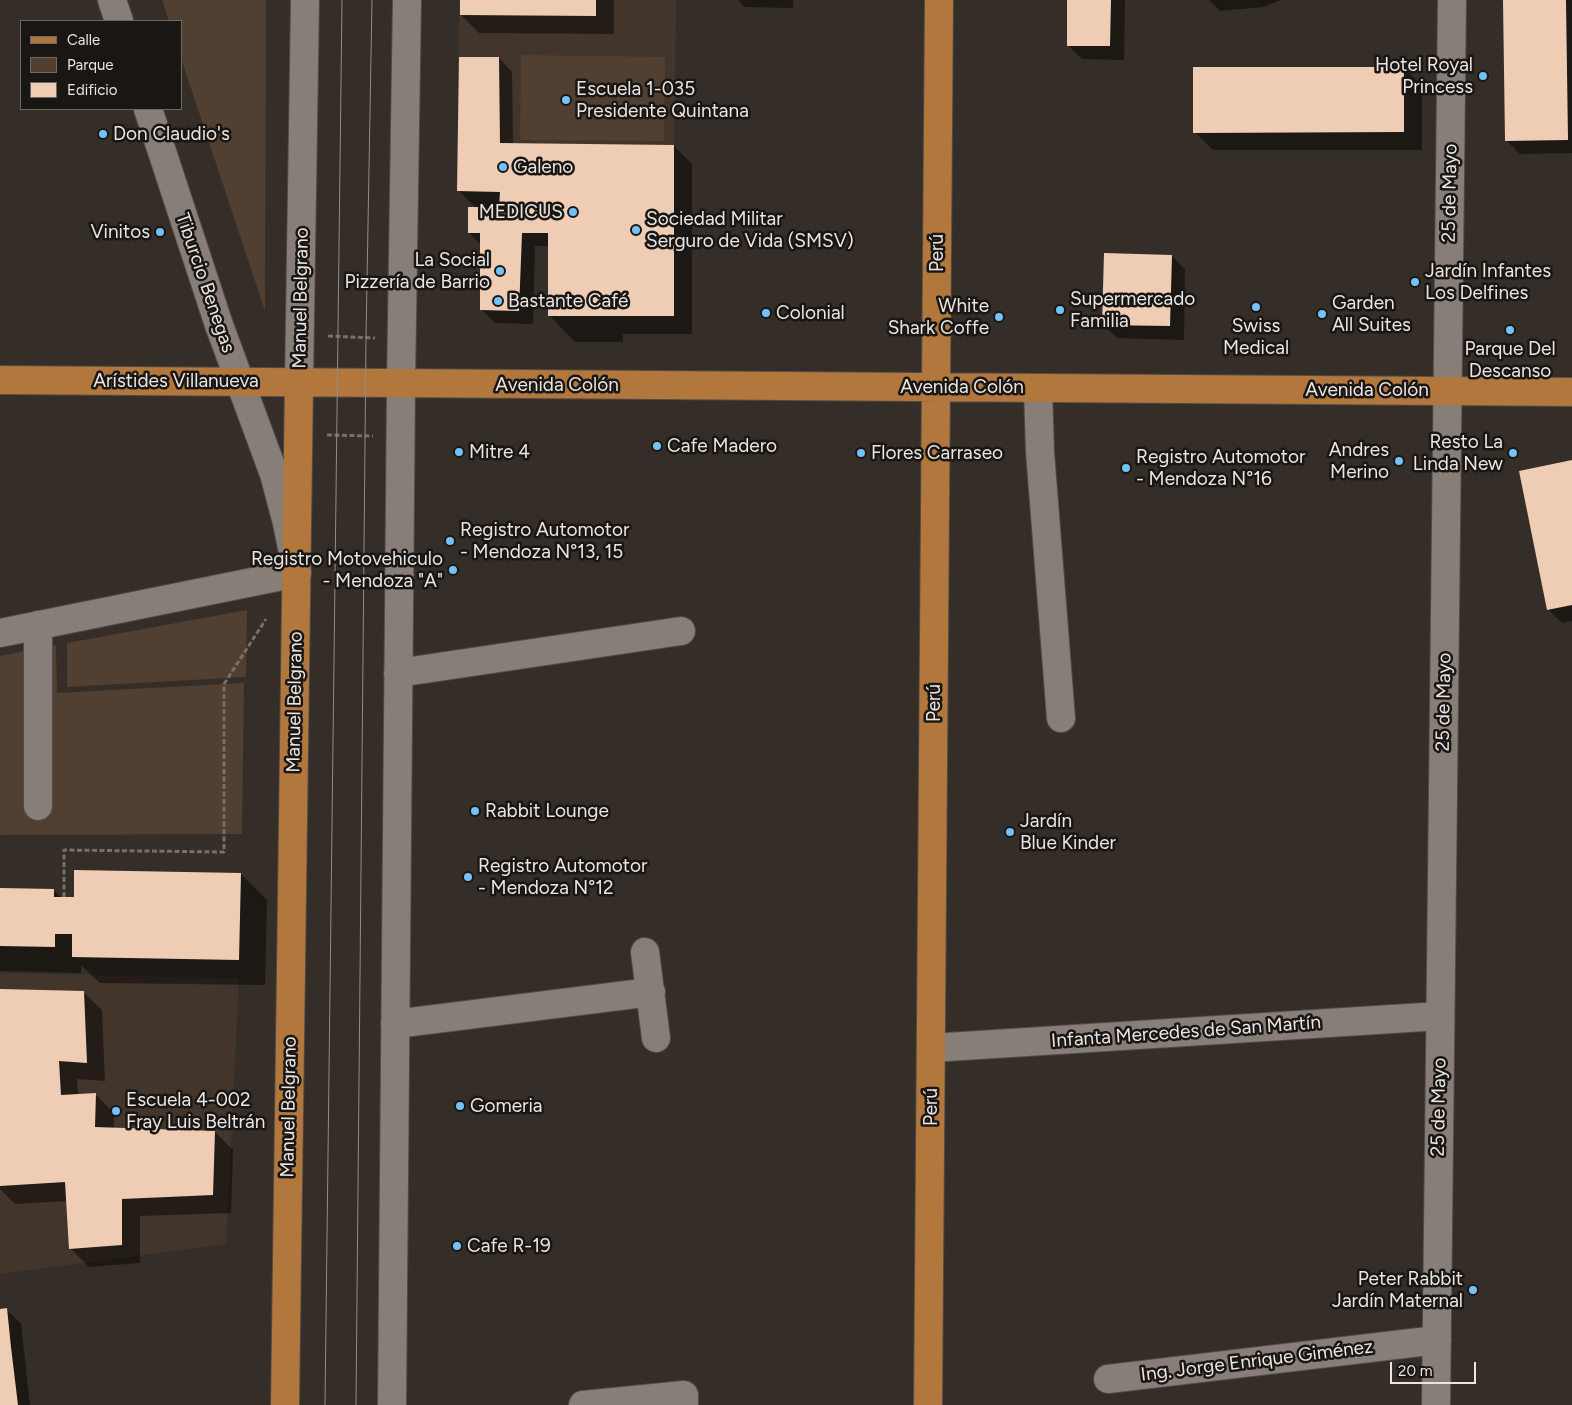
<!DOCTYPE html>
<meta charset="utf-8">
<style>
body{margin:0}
#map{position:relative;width:1572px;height:1405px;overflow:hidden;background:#352d27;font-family:Figtree,sans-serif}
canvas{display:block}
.legend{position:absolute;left:20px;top:20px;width:162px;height:90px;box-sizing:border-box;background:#191613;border:1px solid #6d6965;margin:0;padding:6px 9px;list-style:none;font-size:15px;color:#eae5e1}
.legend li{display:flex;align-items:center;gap:10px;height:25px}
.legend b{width:25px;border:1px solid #6d6965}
.scale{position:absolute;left:1390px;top:1362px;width:86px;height:22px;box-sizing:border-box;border:2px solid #eae5e1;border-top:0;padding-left:6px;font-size:15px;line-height:18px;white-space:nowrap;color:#eae5e1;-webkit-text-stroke:4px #191613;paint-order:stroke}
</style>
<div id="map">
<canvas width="1572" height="1405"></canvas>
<ul class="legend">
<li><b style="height:6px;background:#b1773d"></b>Calle</li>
<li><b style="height:14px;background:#513f31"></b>Parque</li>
<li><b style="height:14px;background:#efcdb5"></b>Edificio</li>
</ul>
<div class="scale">20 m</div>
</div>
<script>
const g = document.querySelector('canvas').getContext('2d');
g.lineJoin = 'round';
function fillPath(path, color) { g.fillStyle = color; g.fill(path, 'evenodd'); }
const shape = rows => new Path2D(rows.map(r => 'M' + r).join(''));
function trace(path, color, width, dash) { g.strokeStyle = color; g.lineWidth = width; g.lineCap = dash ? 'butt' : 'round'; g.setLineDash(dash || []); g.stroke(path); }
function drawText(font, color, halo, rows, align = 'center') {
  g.font = font + ' Figtree,sans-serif'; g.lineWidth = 5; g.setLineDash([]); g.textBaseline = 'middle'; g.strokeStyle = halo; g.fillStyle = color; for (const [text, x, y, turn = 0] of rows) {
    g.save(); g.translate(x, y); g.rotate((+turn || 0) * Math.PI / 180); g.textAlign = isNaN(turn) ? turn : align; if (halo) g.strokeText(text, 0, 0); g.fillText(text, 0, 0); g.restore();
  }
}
fillPath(shape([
 [459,0,676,0,674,145,458,143],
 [0,973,239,978,226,1244,0,1274]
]), '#42362c');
fillPath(shape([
 [162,0,266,0,265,311,181,58,181,21,169,21],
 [521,55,665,57,664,141,520,140],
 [247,610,246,677,67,687,67,643],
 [56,645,57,693,244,683,242,834,0,835,0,656]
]), '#513f31');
fillPath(shape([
 [461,0,614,0,614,34,479,33,461,15],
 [738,0,793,0,793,8,745,7],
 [1069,0,1125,0,1124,60,1082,59,1068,45],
 [1209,0,1281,0,1263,7,1220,11],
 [1505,0,1572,0,1572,153,1520,154,1506,140],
 [499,58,512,72,513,145,674,146,692,164,692,334,623,334,623,342,575,342,549,315,549,246,535,246,533,324,495,323,481,309,482,245,469,233,476,208,458,190],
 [1404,68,1422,86,1422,150,1213,150,1195,132],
 [1172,256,1185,270,1184,340,1117,338,1103,324],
 [1572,461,1572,621,1562,623,1548,609],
 [241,874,267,900,265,985,100,983,81,965,81,973,0,971,0,890,54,891,61,898,75,898],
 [0,990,83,992,102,1010,105,1081,77,1079,78,1096,95,1094,114,1113,114,1129,215,1132,233,1150,231,1213,140,1216,140,1263,89,1267,70,1248,68,1201,15,1204,0,1189],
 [7,1310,21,1324,30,1405,0,1405,0,1311]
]), '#0007');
fillPath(shape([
 [460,0,596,0,596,16,460,15],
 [1067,0,1111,0,1110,46,1067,46],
 [1503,0,1566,0,1568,140,1505,141],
 [459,57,499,57,500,143,674,145,674,316,548,316,548,233,522,233,519,311,480,310,480,233,468,233,468,207,499,207,500,192,457,191],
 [1193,67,1404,67,1404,132,1193,133],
 [1104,253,1172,255,1170,326,1102,325],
 [1572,460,1572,605,1547,610,1519,471],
 [74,870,241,873,239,960,72,957,72,934,55,934,55,947,0,946,0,888,54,889,54,897,74,897],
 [0,989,84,991,87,1063,59,1061,61,1095,96,1093,95,1127,215,1131,213,1195,122,1199,122,1245,69,1249,65,1182,0,1186],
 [7,1308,11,1347,18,1405,0,1405,0,1309]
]), '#efcdb5');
const minor = shape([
 [112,0,119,21],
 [299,382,305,0],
 [1038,388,1040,452,1061,718],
 [38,625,38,806],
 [0,633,297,573,287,523,274,474,219,325,148,109],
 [398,673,681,631],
 [645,952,656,1038],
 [395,1024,651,992],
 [931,1048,1440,1016],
 [1108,1379,1437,1340],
 [392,1405,401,383,407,0],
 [583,1405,684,1395,684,1405],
 [1436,1405,1452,0]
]);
const major = shape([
 [0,380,1572,392],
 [285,1405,299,382],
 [928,1405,939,0]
]);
trace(minor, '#524b46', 30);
trace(major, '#524b46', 30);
trace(shape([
 [328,336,375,338],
 [327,435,373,436],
 [64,897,64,850,224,852,224,684,266,619]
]), '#766f6a', 3, [5, 2.5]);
trace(minor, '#877e77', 28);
trace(major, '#b1773d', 28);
trace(shape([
 [325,1405,342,0],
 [356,1405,366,337,372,0]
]), '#938c87', 1);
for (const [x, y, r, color] of [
 [1483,76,5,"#73c1f6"],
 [566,100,5,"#73c1f6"],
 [103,134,5,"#73c1f6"],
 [503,167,5,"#73c1f6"],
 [573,212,5,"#73c1f6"],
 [636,230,5,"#73c1f6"],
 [160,232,5,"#73c1f6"],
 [500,271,5,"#73c1f6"],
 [1415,282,5,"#73c1f6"],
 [498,301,5,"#73c1f6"],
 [1256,307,5,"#73c1f6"],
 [1060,310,5,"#73c1f6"],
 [766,313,5,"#73c1f6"],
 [1322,314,5,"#73c1f6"],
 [999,317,5,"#73c1f6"],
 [1510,330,5,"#73c1f6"],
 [657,446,5,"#73c1f6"],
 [459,452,5,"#73c1f6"],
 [861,453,5,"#73c1f6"],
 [1513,453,5,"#73c1f6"],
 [1399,461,5,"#73c1f6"],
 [1126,468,5,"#73c1f6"],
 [450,541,5,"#73c1f6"],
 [453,570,5,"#73c1f6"],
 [475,811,5,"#73c1f6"],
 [1010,832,5,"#73c1f6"],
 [468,877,5,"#73c1f6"],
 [460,1106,5,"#73c1f6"],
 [116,1111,5,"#73c1f6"],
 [457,1246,5,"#73c1f6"],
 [1473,1290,5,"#73c1f6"]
]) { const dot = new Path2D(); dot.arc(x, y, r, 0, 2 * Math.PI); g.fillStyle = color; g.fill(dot); trace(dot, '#191613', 2); }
drawText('19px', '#eae5e1', '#191613', [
 ["Hotel Royal",1473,65,"right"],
 ["Princess",1473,87,"right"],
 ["Escuela 1-035",576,89],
 ["Presidente Quintana",576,111],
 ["Don Claudio's",113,134],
 ["Galeno",513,167],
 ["MEDICUS",563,212,"right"],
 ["Sociedad Militar",646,219],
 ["Serguro de Vida (SMSV)",646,241],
 ["Vinitos",150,232,"right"],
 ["La Social",490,260,"right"],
 ["Pizzería de Barrio",490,282,"right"],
 ["Jardín Infantes",1425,271],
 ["Los Delfines",1425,293],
 ["Supermercado",1070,299],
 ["Familia",1070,321],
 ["Bastante Café",508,301],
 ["Garden",1332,303],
 ["All Suites",1332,325],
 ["White",989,306,"right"],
 ["Shark Coffe",989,328,"right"],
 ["Colonial",776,313],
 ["Swiss",1256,326,"center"],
 ["Medical",1256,348,"center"],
 ["Parque Del",1510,349,"center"],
 ["Descanso",1510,371,"center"],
 ["Resto La",1503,442,"right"],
 ["Linda New",1503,464,"right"],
 ["Cafe Madero",667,446],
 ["Andres",1389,450,"right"],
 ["Merino",1389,472,"right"],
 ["Mitre 4",469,452],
 ["Flores Carraseo",871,453],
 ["Registro Automotor",1136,457],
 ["- Mendoza N°16",1136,479],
 ["Registro Automotor",460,530],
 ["- Mendoza N°13, 15",460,552],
 ["Registro Motovehiculo",443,559,"right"],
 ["- Mendoza \"A\"",443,581,"right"],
 ["Rabbit Lounge",485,811],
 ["Jardín",1020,821],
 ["Blue Kinder",1020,843],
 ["Registro Automotor",478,866],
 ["- Mendoza N°12",478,888],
 ["Escuela 4-002",126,1100],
 ["Fray Luis Beltrán",126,1122],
 ["Gomeria",470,1106],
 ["Cafe R-19",467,1246],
 ["Peter Rabbit",1463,1279,"right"],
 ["Jardín Maternal",1463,1301,"right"]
], 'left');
drawText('19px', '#eae5e1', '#191613', [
 ["25 de Mayo",1450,193,-89],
 ["Perú",937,253,-90],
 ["Tiburcio Benegas",205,283,71],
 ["Manuel Belgrano",301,298,-89],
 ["Arístides Villanueva",176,381],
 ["Avenida Colón",557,385],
 ["Avenida Colón",962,387],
 ["Avenida Colón",1367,390],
 ["Manuel Belgrano",295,702,-89],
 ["25 de Mayo",1444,702,-89],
 ["Perú",934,703,-90],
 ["Infanta Mercedes de San Martín",1186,1032,-4],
 ["Manuel Belgrano",289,1107,-89],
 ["Perú",931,1107,-90],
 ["25 de Mayo",1439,1107,-89],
 ["Ing. Jorge Enrique Giménez",1257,1361,-7]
]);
</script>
